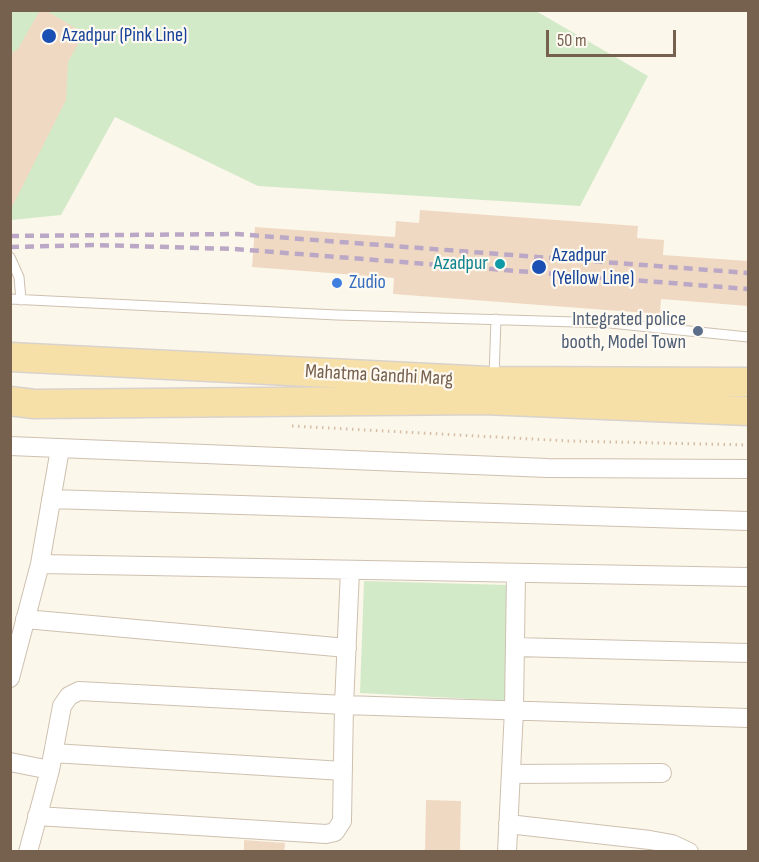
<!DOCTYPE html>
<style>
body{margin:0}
#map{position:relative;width:759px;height:862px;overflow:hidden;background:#fcf7eb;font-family:"Sofia Sans Condensed",sans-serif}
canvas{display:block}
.frame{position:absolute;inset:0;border:12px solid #76604e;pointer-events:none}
.scale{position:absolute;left:546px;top:30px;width:130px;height:27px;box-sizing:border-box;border:3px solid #76604e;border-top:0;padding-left:8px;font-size:18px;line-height:21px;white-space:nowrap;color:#76604e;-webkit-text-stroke:4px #fefaf1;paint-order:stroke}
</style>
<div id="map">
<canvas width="759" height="862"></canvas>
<div class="frame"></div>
<div class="scale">50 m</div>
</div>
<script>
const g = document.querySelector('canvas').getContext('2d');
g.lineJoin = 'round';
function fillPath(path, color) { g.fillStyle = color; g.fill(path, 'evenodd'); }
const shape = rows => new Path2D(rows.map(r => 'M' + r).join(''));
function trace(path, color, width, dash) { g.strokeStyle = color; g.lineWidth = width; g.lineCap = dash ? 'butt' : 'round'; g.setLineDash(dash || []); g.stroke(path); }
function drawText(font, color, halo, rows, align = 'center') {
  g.font = font + ' "Sofia Sans Condensed",sans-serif'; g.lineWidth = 4.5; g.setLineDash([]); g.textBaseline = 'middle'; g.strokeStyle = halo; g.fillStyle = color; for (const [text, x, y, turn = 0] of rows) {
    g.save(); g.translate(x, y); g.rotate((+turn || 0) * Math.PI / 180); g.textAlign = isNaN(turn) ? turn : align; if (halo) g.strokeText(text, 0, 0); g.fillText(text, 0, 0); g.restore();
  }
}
fillPath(shape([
 [10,11,536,11,648,76,580,206,258,186,115,117,61,215,12,220],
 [364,581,509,585,510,701,360,693]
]), '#d3eac9');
fillPath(shape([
 [40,10,45,10,84,33,68,62,66,100,10,211,10,54,18,49],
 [420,210,638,226,637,238,664,240,663,255,748,261,748,306,661,299,660,314,393,294,394,278,252,267,255,227,395,237,396,221,419,223],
 [426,800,461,801,460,852,425,852],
 [244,840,285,843,284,852,244,852]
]), '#f0d9c3');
const service = shape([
 [10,257,19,277,21,300],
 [10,299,337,315,610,323,748,337],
 [494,377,496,319]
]);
const minor = shape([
 [10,446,547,468,748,469],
 [51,499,748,521],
 [40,564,748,577],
 [25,619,347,648],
 [515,647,748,653],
 [10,678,40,564,60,449],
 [53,753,343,771],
 [10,762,50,770],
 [511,774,662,773],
 [37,816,326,834,335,832,342,821,344,705,350,570],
 [508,824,650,840,672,844,689,852],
 [28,852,50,770,62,706,69,696,79,691,344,705,748,718],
 [507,852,514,710,516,573]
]);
const primary = shape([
 [10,357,489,381,748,382],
 [10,401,34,404,484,400,748,411]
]);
trace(service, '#cec0b0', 11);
trace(minor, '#cec0b0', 20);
trace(primary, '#d9d2cd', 31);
trace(shape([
 [292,426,569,441,748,445]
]), '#d6bda6', 3, [1.5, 4.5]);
trace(service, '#fff', 9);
trace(minor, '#fff', 18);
trace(primary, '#f7e0a7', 28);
trace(shape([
 [10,236,236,234,748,273],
 [10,247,95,245,235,249,748,289]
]), '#bba8c6', 4.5, [9, 6]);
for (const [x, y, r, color] of [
 [49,36,8,"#1a4fb4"],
 [500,264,6,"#0f9aa8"],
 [539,267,8,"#1a4fb4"],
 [337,283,6,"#3f7fe0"],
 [698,331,6,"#5c6f8a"]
]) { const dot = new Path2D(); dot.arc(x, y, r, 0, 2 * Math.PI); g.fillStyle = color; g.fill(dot); trace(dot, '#fefaf1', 2); }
drawText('20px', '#164399', '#fefaf1', [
 ["Azadpur (Pink Line)",62,36],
 ["Azadpur",552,256],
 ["(Yellow Line)",552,279]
], 'left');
drawText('20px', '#0d838f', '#fefaf1', [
 ["Azadpur",488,264]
], 'right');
drawText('20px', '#366cbe', '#fefaf1', [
 ["Zudio",349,283]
], 'left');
drawText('20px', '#4e5e75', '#fefaf1', [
 ["Integrated police",686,320],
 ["booth, Model Town",686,343]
], 'right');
drawText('20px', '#76604e', '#fefaf1', [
 ["Mahatma Gandhi Marg",379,376,3]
]);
</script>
